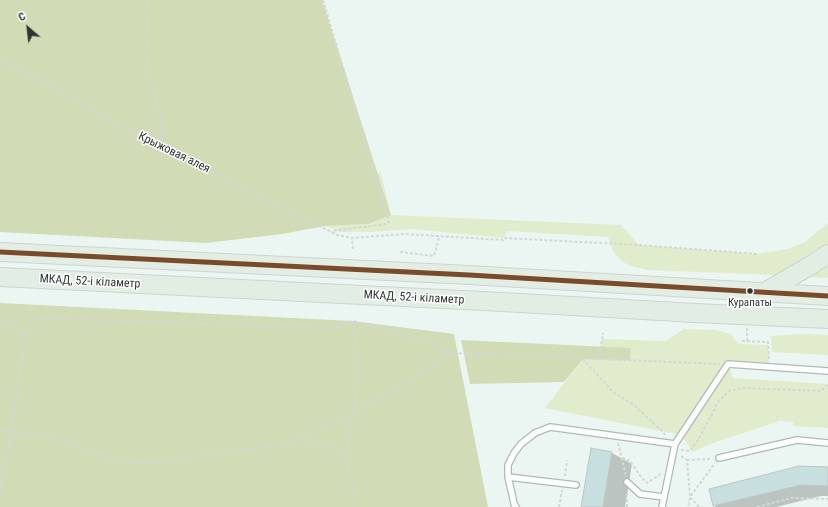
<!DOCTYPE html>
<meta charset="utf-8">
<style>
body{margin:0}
#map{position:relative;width:828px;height:507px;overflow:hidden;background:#ebf6f2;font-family:"Roboto Condensed",sans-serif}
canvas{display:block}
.north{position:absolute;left:8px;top:8px;width:40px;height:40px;-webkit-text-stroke:3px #fff;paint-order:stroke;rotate:332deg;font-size:11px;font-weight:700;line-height:16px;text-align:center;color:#2d3432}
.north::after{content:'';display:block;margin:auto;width:14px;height:18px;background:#2d3432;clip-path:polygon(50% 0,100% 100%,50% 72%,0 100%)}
</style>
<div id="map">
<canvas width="828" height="507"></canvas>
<div class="north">С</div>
</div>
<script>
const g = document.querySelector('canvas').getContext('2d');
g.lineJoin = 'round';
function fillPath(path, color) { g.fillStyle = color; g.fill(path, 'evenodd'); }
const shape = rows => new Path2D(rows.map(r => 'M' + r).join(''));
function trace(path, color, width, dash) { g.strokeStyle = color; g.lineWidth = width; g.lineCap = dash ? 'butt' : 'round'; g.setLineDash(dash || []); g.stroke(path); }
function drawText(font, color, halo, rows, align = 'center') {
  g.font = font + ' "Roboto Condensed",sans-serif'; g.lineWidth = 3; g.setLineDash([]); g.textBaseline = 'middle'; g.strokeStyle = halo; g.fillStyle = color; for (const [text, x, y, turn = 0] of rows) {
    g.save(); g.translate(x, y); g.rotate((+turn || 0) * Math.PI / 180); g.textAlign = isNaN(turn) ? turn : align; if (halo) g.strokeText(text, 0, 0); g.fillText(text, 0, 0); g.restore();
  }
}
fillPath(shape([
 [380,170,391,215,621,225,639,245,757,254,788,249,805,242,828,223,828,250,779,275,774,275,648,270,630,266,623,262,615,254,611,246,608,237,507,231,504,238,412,229,372,232,341,232,325,226,368,224,385,204,384,192,378,175],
 [828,265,828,278,809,277,822,269],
 [684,329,715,330,731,334,738,344,768,345,769,367,728,364,733,378,828,384,828,428,793,426,793,422,780,421,715,442,693,452,681,435,545,408,583,359,599,359,602,339,666,341],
 [799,334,828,335,828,355,772,352,771,336]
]), '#e1eccc');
fillPath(shape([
 [0,0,322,0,391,215,368,224,325,226,282,234,206,243,0,232],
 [0,303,353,321,454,334,488,507,0,507],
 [461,340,631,348,630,360,583,359,564,382,470,384]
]), '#d1dcb6');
fillPath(shape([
 [612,453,632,464,625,507,582,507],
 [828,468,828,496,821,496,776,507,716,507,714,506,710,490]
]), '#0003');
const building = shape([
 [591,448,612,452,603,507,581,507,591,448],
 [799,466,828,467,828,486,801,485,713,506,709,489,799,466]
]);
fillPath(building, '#c8dfdf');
trace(building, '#bcc5c3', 1);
const service = shape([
 [719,458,797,440,828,443],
 [508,477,576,485],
 [627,482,640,494,664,497],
 [516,507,514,504,512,494,508,477,508,465,514,453,521,444,535,433,550,427,675,444],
 [662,507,675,444,728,364,828,371]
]);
const trunk = shape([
 [0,252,469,275,828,296],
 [0,277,503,302,695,313,828,319],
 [765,292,813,264,828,254]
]);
trace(service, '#b1b9b7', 8);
trace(trunk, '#ced3d1', 20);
trace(shape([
 [148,0,148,66,163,130,161,148],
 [323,0,389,221,387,224,331,231],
 [0,58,161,148,182,157,337,235,352,238],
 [353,249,352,238,404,234,503,240,504,238,639,245,757,254],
 [400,252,434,256,439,237],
 [353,321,359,369,354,413,348,436,346,461,353,485,358,507],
 [0,323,13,325,24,335],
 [742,341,768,342,769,360],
 [747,341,747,328],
 [583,359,613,392,635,406,663,432,665,435],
 [599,359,603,333],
 [0,430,57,438,98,455,138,463,245,451,298,440,354,413,437,364,452,353],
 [298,440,330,445,346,461],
 [618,443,626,476],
 [681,450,690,451,698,440,719,401,729,391,743,388,821,391,828,385],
 [681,456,687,460,690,497,688,507],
 [622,458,630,461,641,477,647,483,662,473],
 [687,460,711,459],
 [565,476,567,460],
 [0,493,11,432,22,360,24,335,36,318,332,328,353,321,432,343,452,353,720,364],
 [559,507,562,490],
 [627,507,627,492],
 [699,507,690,497,715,463],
 [757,507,792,498,828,499]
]), '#d5d7d7', 2, [3, 2]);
trace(service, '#fcfefd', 5.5);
trace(trunk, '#e2eee4', 18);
trace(shape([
 [0,252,469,275,828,296]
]), '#7a4b2a', 5);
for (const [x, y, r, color] of [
 [750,291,3.5,"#2d3432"]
]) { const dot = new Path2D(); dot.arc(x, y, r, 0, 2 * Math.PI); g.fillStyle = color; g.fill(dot); trace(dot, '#fff', 1.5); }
drawText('11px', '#2d3432', '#fff', [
 ["Курапаты",750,303]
]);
drawText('12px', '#2d3432', '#fff', [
 ["Крыжовая алея",174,153,26],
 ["МКАД, 52-і кіламетр",90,282,3],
 ["МКАД, 52-і кіламетр",414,298,3]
]);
</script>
